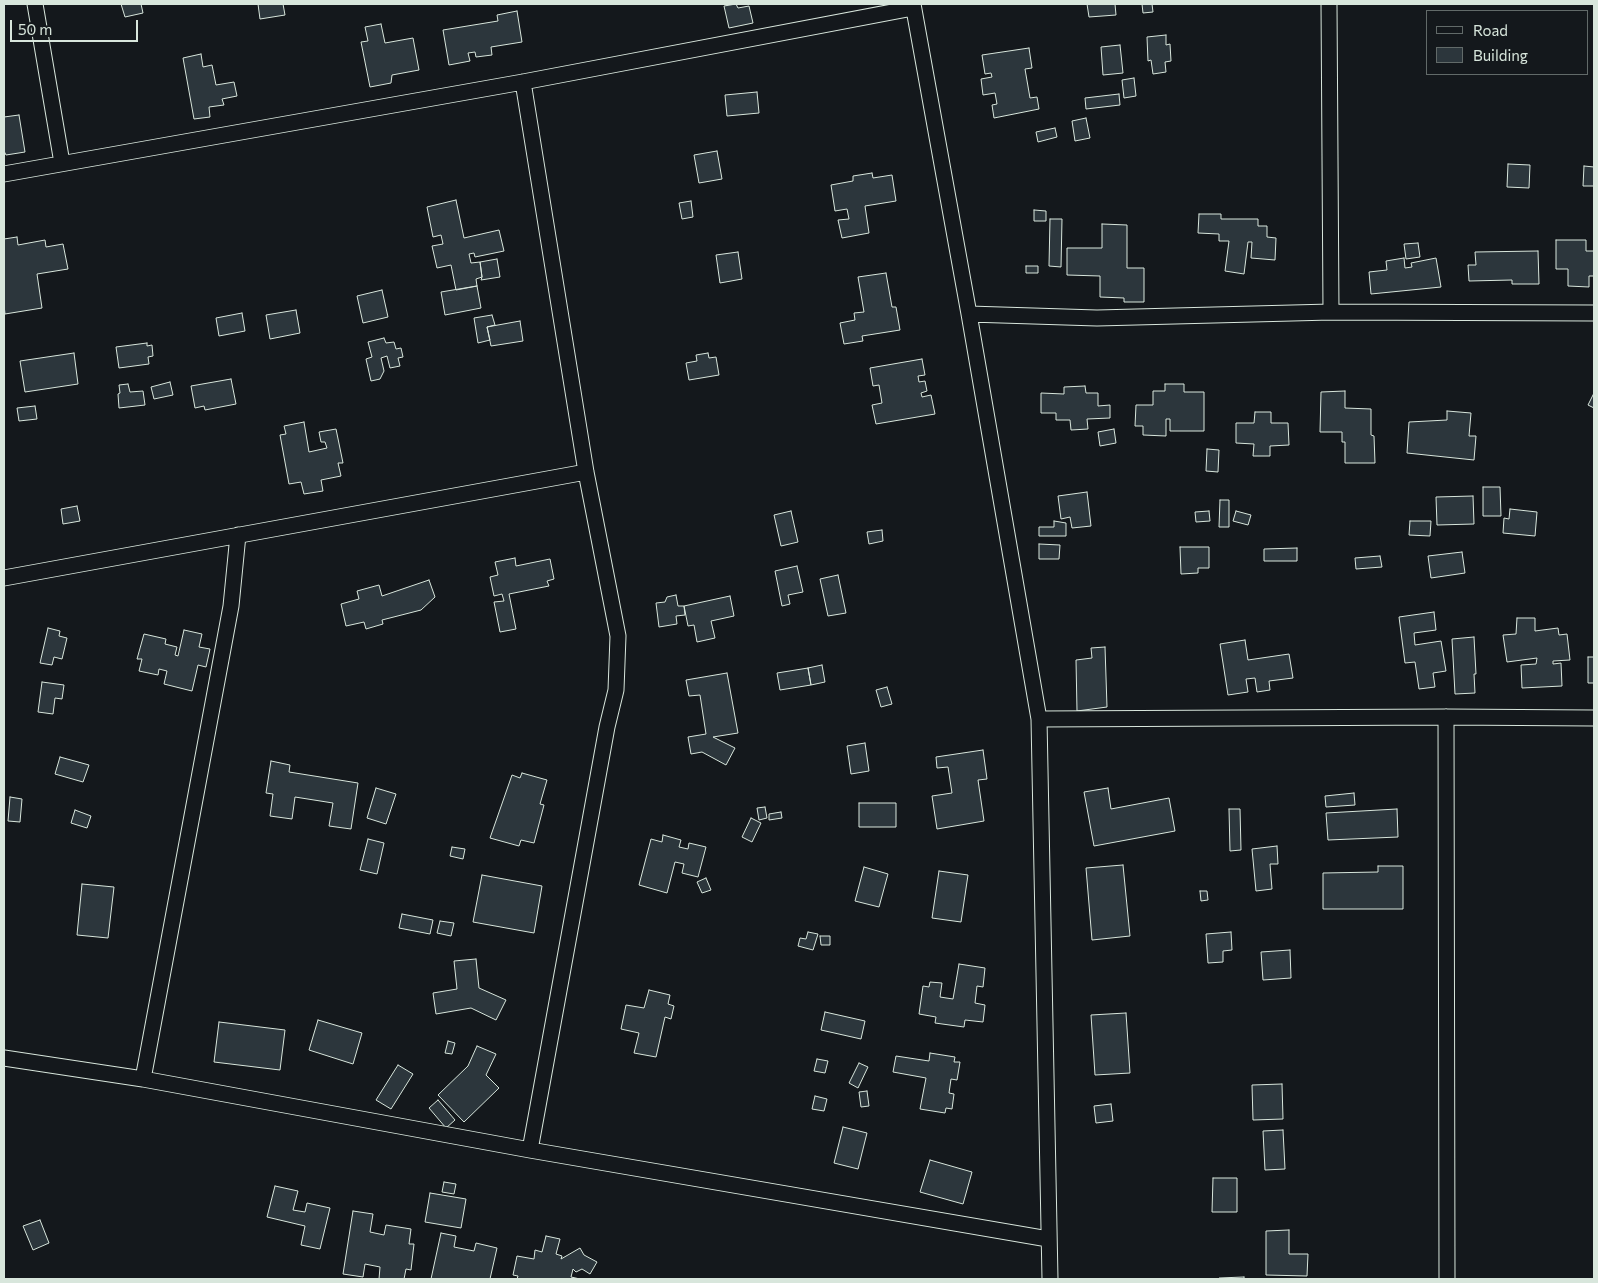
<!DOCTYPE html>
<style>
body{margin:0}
#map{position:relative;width:1598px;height:1283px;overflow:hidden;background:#14181c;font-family:Commissioner,sans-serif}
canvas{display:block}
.frame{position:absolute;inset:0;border:5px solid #d8e6dc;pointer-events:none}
.legend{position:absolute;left:1426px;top:10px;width:162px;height:65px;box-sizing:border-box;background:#14181c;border:1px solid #626a69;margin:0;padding:6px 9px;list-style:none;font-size:15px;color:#d8e6dc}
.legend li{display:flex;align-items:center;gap:10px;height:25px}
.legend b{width:25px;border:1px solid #626a69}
.scale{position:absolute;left:10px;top:20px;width:128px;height:22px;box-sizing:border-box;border:2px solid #d8e6dc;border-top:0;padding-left:6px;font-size:15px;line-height:18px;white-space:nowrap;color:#d8e6dc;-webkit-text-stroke:4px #14181c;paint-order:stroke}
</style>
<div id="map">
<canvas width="1598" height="1283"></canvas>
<div class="frame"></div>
<ul class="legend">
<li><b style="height:6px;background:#14181c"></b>Road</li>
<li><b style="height:14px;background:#2c363c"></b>Building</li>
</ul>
<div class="scale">50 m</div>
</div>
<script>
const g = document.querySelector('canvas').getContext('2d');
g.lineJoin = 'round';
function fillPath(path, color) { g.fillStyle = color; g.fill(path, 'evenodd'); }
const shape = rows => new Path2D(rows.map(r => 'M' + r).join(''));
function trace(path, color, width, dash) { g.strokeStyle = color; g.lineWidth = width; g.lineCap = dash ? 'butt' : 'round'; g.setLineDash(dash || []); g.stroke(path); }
const building = shape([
 [121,4,141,4,143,13,125,17,121,4],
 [258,4,283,4,285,15,260,19,258,4],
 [736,4,738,8,749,6,753,23,729,28,724,6,736,4],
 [1087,4,1115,4,1116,15,1089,17,1087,4],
 [1142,4,1152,4,1153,12,1143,13,1142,4],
 [517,11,522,42,491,47,492,55,476,57,475,52,468,53,470,61,449,65,443,30,498,21,497,15,517,11],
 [381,24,385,43,413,38,419,70,392,75,391,83,370,87,361,42,368,41,365,27,381,24],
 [1166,35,1166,45,1170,44,1171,61,1165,62,1166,72,1153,74,1151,60,1148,61,1147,37,1166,35],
 [1120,45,1123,73,1103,75,1101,47,1120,45],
 [1029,48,1032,68,1025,69,1030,98,1037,97,1039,109,994,118,992,105,997,104,995,93,983,95,981,79,992,77,991,73,985,74,982,55,1029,48],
 [201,54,203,67,212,65,216,85,234,82,237,96,222,99,224,105,209,107,210,117,194,119,183,58,201,54],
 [1134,78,1136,96,1124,98,1122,80,1134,78],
 [757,92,759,113,727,116,725,95,757,92],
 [1119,94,1120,105,1086,109,1085,98,1119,94],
 [19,115,25,152,6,155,4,151,4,117,19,115],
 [1086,118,1090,138,1075,141,1072,121,1086,118],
 [1055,128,1057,137,1038,142,1036,132,1055,128],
 [717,151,722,179,699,183,694,155,717,151],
 [1508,164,1530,165,1529,188,1507,187,1508,164],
 [1584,166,1594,167,1594,186,1583,186,1584,166],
 [872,173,873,178,892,175,896,201,865,206,869,233,842,238,838,220,849,219,847,209,835,211,831,185,853,181,853,176,872,173],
 [456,200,464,238,499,230,504,251,475,257,474,253,469,254,471,263,480,262,482,277,476,279,477,286,456,290,451,265,437,268,432,246,443,244,441,235,433,237,427,207,456,200],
 [691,201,693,217,682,219,679,203,691,201],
 [1034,210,1046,211,1046,221,1034,221,1034,210],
 [1199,214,1221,214,1221,219,1258,219,1258,226,1267,226,1267,237,1276,238,1275,260,1251,258,1252,242,1248,242,1244,274,1225,271,1229,241,1219,241,1219,234,1198,233,1199,214],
 [1050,219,1062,219,1061,267,1049,266,1050,219],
 [1102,224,1127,225,1127,268,1144,268,1144,302,1124,302,1124,298,1100,297,1100,276,1067,275,1067,248,1102,248,1102,224],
 [17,237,18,245,45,240,46,247,63,244,68,269,37,274,42,308,5,314,4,305,4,239,17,237],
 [1556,240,1586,240,1586,251,1594,251,1594,276,1589,276,1589,287,1568,286,1568,269,1556,269,1556,240],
 [1418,243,1420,257,1406,259,1404,244,1418,243],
 [1538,251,1539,284,1512,284,1512,280,1469,281,1468,265,1476,265,1475,252,1538,251],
 [738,252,742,279,720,283,716,255,738,252],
 [1404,258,1405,268,1412,267,1411,263,1436,258,1441,287,1371,294,1369,272,1387,270,1386,261,1404,258],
 [497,259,500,277,481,280,482,277,480,262,497,259],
 [1026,266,1038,266,1038,273,1026,273,1026,266],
 [886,273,892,307,896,307,900,330,862,336,863,341,844,344,840,323,855,320,854,313,864,312,858,277,886,273],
 [477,286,481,308,445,315,441,292,477,286],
 [382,290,388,317,363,323,357,296,382,290],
 [296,310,300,333,270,339,266,315,296,310],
 [242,313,245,331,219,336,216,318,242,313],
 [492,315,495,325,487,327,490,340,478,343,474,318,492,315],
 [520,321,523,341,491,346,487,327,520,321],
 [384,338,386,343,394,342,396,349,401,348,403,357,398,358,400,366,390,368,387,356,381,358,384,371,380,379,371,381,366,359,372,357,368,342,384,338],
 [147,343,147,346,152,345,153,356,148,357,149,364,119,368,116,347,147,343],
 [74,353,78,384,25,392,20,361,74,353],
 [708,353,709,358,716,357,719,375,689,380,686,363,697,361,696,355,708,353],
 [922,359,925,375,918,376,919,382,925,381,927,391,921,393,922,397,931,395,935,414,876,424,872,405,882,403,879,385,873,386,870,368,922,359],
 [231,379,236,404,205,410,204,406,195,408,191,386,231,379],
 [170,382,173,395,154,399,151,387,170,382],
 [128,384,130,392,143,391,145,405,119,408,118,394,120,393,119,385,128,384],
 [1165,384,1184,384,1184,392,1204,392,1204,431,1170,431,1170,419,1166,419,1166,436,1143,435,1143,426,1135,426,1136,405,1153,405,1153,391,1165,391,1165,384],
 [1085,386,1086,393,1098,393,1098,406,1110,405,1110,418,1087,419,1088,429,1071,430,1070,420,1056,420,1056,413,1041,413,1041,393,1064,394,1064,387,1085,386],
 [1345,391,1345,408,1371,409,1371,435,1374,436,1375,463,1345,463,1345,442,1342,442,1342,432,1320,432,1321,392,1345,391],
 [1594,393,1594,408,1588,405,1594,393],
 [35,406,37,419,19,421,17,408,35,406],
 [1447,411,1471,413,1469,436,1476,436,1474,460,1407,453,1409,422,1447,420,1447,411],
 [1255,412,1271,412,1271,423,1288,423,1289,445,1270,446,1270,456,1253,456,1254,444,1236,443,1236,423,1254,423,1255,412],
 [304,422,309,452,327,448,325,442,321,442,319,432,336,429,343,463,338,463,341,476,321,480,323,491,304,494,301,482,289,484,280,435,286,434,284,426,304,422],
 [1114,429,1116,443,1100,446,1098,432,1114,429],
 [1207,449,1219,450,1218,472,1206,471,1207,449],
 [1483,487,1500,487,1501,516,1483,516,1483,487],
 [1087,492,1091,526,1072,528,1070,517,1061,519,1058,496,1087,492],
 [1473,496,1474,524,1437,525,1436,497,1473,496],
 [1220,500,1229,500,1229,527,1219,527,1220,500],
 [77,506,80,521,63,524,61,509,77,506],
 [1510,509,1537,512,1535,536,1503,533,1504,518,1509,519,1510,509],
 [791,511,798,542,781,546,774,515,791,511],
 [1209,511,1210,521,1196,522,1195,512,1209,511],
 [1236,511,1251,515,1248,525,1233,521,1236,511],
 [1054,521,1066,523,1066,536,1039,536,1039,527,1054,527,1054,521],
 [1410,521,1431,521,1430,536,1409,535,1410,521],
 [882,530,883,541,869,544,867,532,882,530],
 [1039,544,1060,545,1059,559,1039,559,1039,544],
 [1180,547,1209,547,1209,568,1198,568,1198,573,1181,574,1180,547],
 [1297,548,1297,561,1264,561,1264,549,1297,548],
 [1462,552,1465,573,1431,578,1428,556,1462,552],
 [1380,556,1382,567,1356,569,1355,558,1380,556],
 [515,558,516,566,550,559,554,579,547,581,549,586,509,594,516,629,500,632,494,602,504,601,502,594,494,596,490,577,498,575,495,562,515,558],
 [797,566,803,592,788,595,790,604,782,606,775,571,797,566],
 [838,575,846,613,828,616,820,579,838,575],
 [429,580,435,597,421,610,382,620,383,624,366,629,364,622,346,626,341,604,359,599,357,591,379,585,382,596,429,580],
 [676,595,678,606,684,606,685,615,676,616,677,624,659,627,656,603,665,602,667,597,676,595],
 [730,596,734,616,711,621,715,638,697,642,694,625,688,626,684,606,730,596],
 [1434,612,1436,630,1414,633,1415,645,1441,641,1446,671,1433,673,1435,687,1419,689,1415,662,1405,663,1399,617,1434,612],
 [1517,618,1535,618,1535,631,1558,628,1559,635,1567,634,1570,660,1553,661,1553,664,1561,663,1562,686,1522,688,1521,665,1536,664,1537,658,1507,662,1503,635,1516,634,1517,618],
 [48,628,60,631,59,636,67,638,62,659,54,657,52,665,40,663,48,628],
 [184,630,202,634,199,647,210,649,206,667,198,665,192,691,164,684,167,671,159,669,158,675,139,671,142,659,137,659,144,634,166,639,165,644,177,647,175,655,178,656,184,630],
 [1474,637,1476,674,1474,674,1475,693,1455,694,1452,639,1474,637],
 [1245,640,1248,660,1289,654,1293,678,1269,681,1270,690,1257,692,1255,678,1246,679,1248,692,1228,695,1220,644,1245,640],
 [1105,647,1107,707,1077,711,1076,660,1092,658,1091,648,1105,647],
 [1588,657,1594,657,1594,683,1588,683,1588,657],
 [822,665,825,682,811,685,808,668,822,665],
 [808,668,811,685,780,690,777,673,808,668],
 [727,673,738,733,713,737,735,748,726,765,702,752,691,754,688,737,706,734,700,695,689,696,686,680,727,673],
 [42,682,64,685,62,699,55,698,53,714,38,712,42,682],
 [887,687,892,704,881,707,876,690,887,687],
 [865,743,869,771,851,774,847,746,865,743],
 [983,750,987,779,978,780,984,821,937,829,932,796,952,793,948,767,937,768,936,757,983,750],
 [60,757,89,765,83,782,55,774,60,757],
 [271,761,290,765,289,772,358,783,351,829,329,826,333,803,295,797,292,819,270,816,273,794,266,793,271,761],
 [522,773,547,780,540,804,544,805,534,843,521,840,519,846,490,838,512,775,520,778,522,773],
 [376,788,396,794,386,824,367,818,376,788],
 [1108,788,1111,809,1169,798,1175,831,1094,846,1084,792,1108,788],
 [1354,793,1355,805,1326,807,1325,796,1354,793],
 [10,797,22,799,20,822,8,821,10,797],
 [859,803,896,803,896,827,859,827,859,803],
 [765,807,767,818,759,820,757,808,765,807],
 [1229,809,1240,809,1241,850,1230,851,1229,809],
 [1397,809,1398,837,1328,840,1326,813,1397,809],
 [75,810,91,816,87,828,71,823,75,810],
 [781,812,782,818,769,820,769,814,781,812],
 [751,818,761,823,752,842,742,837,751,818],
 [663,835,681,840,679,847,688,849,689,843,706,847,698,877,682,873,684,864,675,862,667,893,639,885,651,839,662,842,663,835],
 [368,839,384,843,377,874,360,870,368,839],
 [1277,846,1278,864,1270,864,1272,889,1256,891,1252,849,1277,846],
 [452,847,465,849,463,859,450,856,452,847],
 [1123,865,1130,936,1092,940,1086,868,1123,865],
 [1378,866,1403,866,1403,909,1323,909,1323,873,1378,872,1378,866],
 [864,867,888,874,879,907,855,901,864,867],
 [939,871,968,875,961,922,932,918,939,871],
 [482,875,542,886,534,933,473,922,482,875],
 [706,878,711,890,702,893,697,882,706,878],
 [82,884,114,887,108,938,77,935,82,884],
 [1200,891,1207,891,1208,900,1201,901,1200,891],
 [402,914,433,920,430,934,399,928,402,914],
 [440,921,454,923,451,936,437,933,440,921],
 [808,932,818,934,813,950,798,946,800,938,806,939,808,932],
 [1231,932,1232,950,1223,951,1223,962,1208,963,1206,934,1231,932],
 [820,936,830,936,830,945,821,945,820,936],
 [1290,950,1291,978,1263,980,1261,952,1290,950],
 [476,959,479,988,506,1000,496,1020,471,1008,436,1014,433,993,457,989,454,961,476,959],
 [959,964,985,968,983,987,977,986,975,1003,985,1005,983,1022,965,1020,964,1027,935,1023,936,1017,919,1014,923,986,929,987,930,982,942,983,940,997,953,999,959,964],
 [649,990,670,995,668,1004,674,1006,671,1019,665,1017,656,1057,634,1053,639,1033,621,1029,626,1005,644,1008,649,990],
 [825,1012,865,1021,861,1039,821,1030,825,1012],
 [1126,1013,1130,1073,1095,1075,1091,1015,1126,1013],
 [318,1020,362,1033,353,1064,309,1050,318,1020],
 [219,1022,285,1030,280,1070,214,1062,219,1022],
 [448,1041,455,1043,452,1054,445,1053,448,1041],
 [477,1046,496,1054,486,1075,499,1088,464,1122,438,1095,468,1066,477,1046],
 [930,1053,955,1057,954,1062,960,1062,957,1080,951,1079,949,1093,954,1094,952,1109,946,1108,945,1113,920,1109,926,1078,893,1072,896,1056,929,1061,930,1053],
 [817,1059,828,1061,825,1073,814,1071,817,1059],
 [859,1063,868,1067,858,1088,849,1083,859,1063],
 [398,1065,413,1074,391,1109,376,1100,398,1065],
 [1282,1084,1283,1119,1253,1120,1252,1085,1282,1084],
 [867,1091,869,1106,861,1107,859,1092,867,1091],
 [815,1096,827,1099,824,1111,812,1109,815,1096],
 [438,1100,455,1120,446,1128,429,1108,438,1100],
 [1111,1104,1113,1121,1096,1123,1094,1106,1111,1104],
 [843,1127,867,1133,858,1169,834,1163,843,1127],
 [1283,1130,1285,1169,1265,1170,1263,1131,1283,1130],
 [930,1160,972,1172,963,1204,920,1192,930,1160],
 [1213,1178,1237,1178,1237,1212,1212,1212,1213,1178],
 [444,1182,456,1184,454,1194,442,1192,444,1182],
 [275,1186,298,1191,293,1210,305,1212,307,1203,330,1208,320,1249,301,1245,305,1226,267,1217,275,1186],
 [430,1193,466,1199,461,1228,425,1222,430,1193],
 [353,1211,373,1214,370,1232,384,1235,386,1225,411,1229,409,1244,414,1244,411,1270,406,1269,404,1279,379,1279,380,1267,365,1264,363,1277,343,1274,353,1211],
 [40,1220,49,1243,33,1250,23,1226,40,1220],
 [1289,1230,1289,1254,1308,1254,1307,1276,1266,1275,1266,1231,1289,1230],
 [441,1233,456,1236,454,1247,474,1251,476,1243,497,1248,490,1279,431,1279,441,1233],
 [546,1236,560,1239,556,1254,562,1256,561,1259,580,1248,584,1255,597,1262,590,1274,582,1269,576,1272,573,1269,571,1277,580,1279,517,1279,518,1276,513,1275,517,1256,534,1259,535,1250,542,1252,546,1236],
 [1244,1277,1244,1279,1219,1279,1219,1278,1244,1277]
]);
fillPath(building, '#2c363c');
trace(building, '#d8e6dc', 1);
const minor = shape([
 [35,4,62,163],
 [913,4,969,314,1039,719,1050,1279],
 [1329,4,1331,312],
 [523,82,586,472,618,636,616,690,607,727,530,1150],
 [4,174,523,82,913,8],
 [969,314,1097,318,1331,312,1594,313],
 [4,578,586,472],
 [1446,717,1447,1279],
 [1039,719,1446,717,1594,718],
 [4,1058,143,1079,530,1150,1048,1239],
 [143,1079,231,606,238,535]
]);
trace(minor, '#d8e6dc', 17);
trace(minor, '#14181c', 15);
</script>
